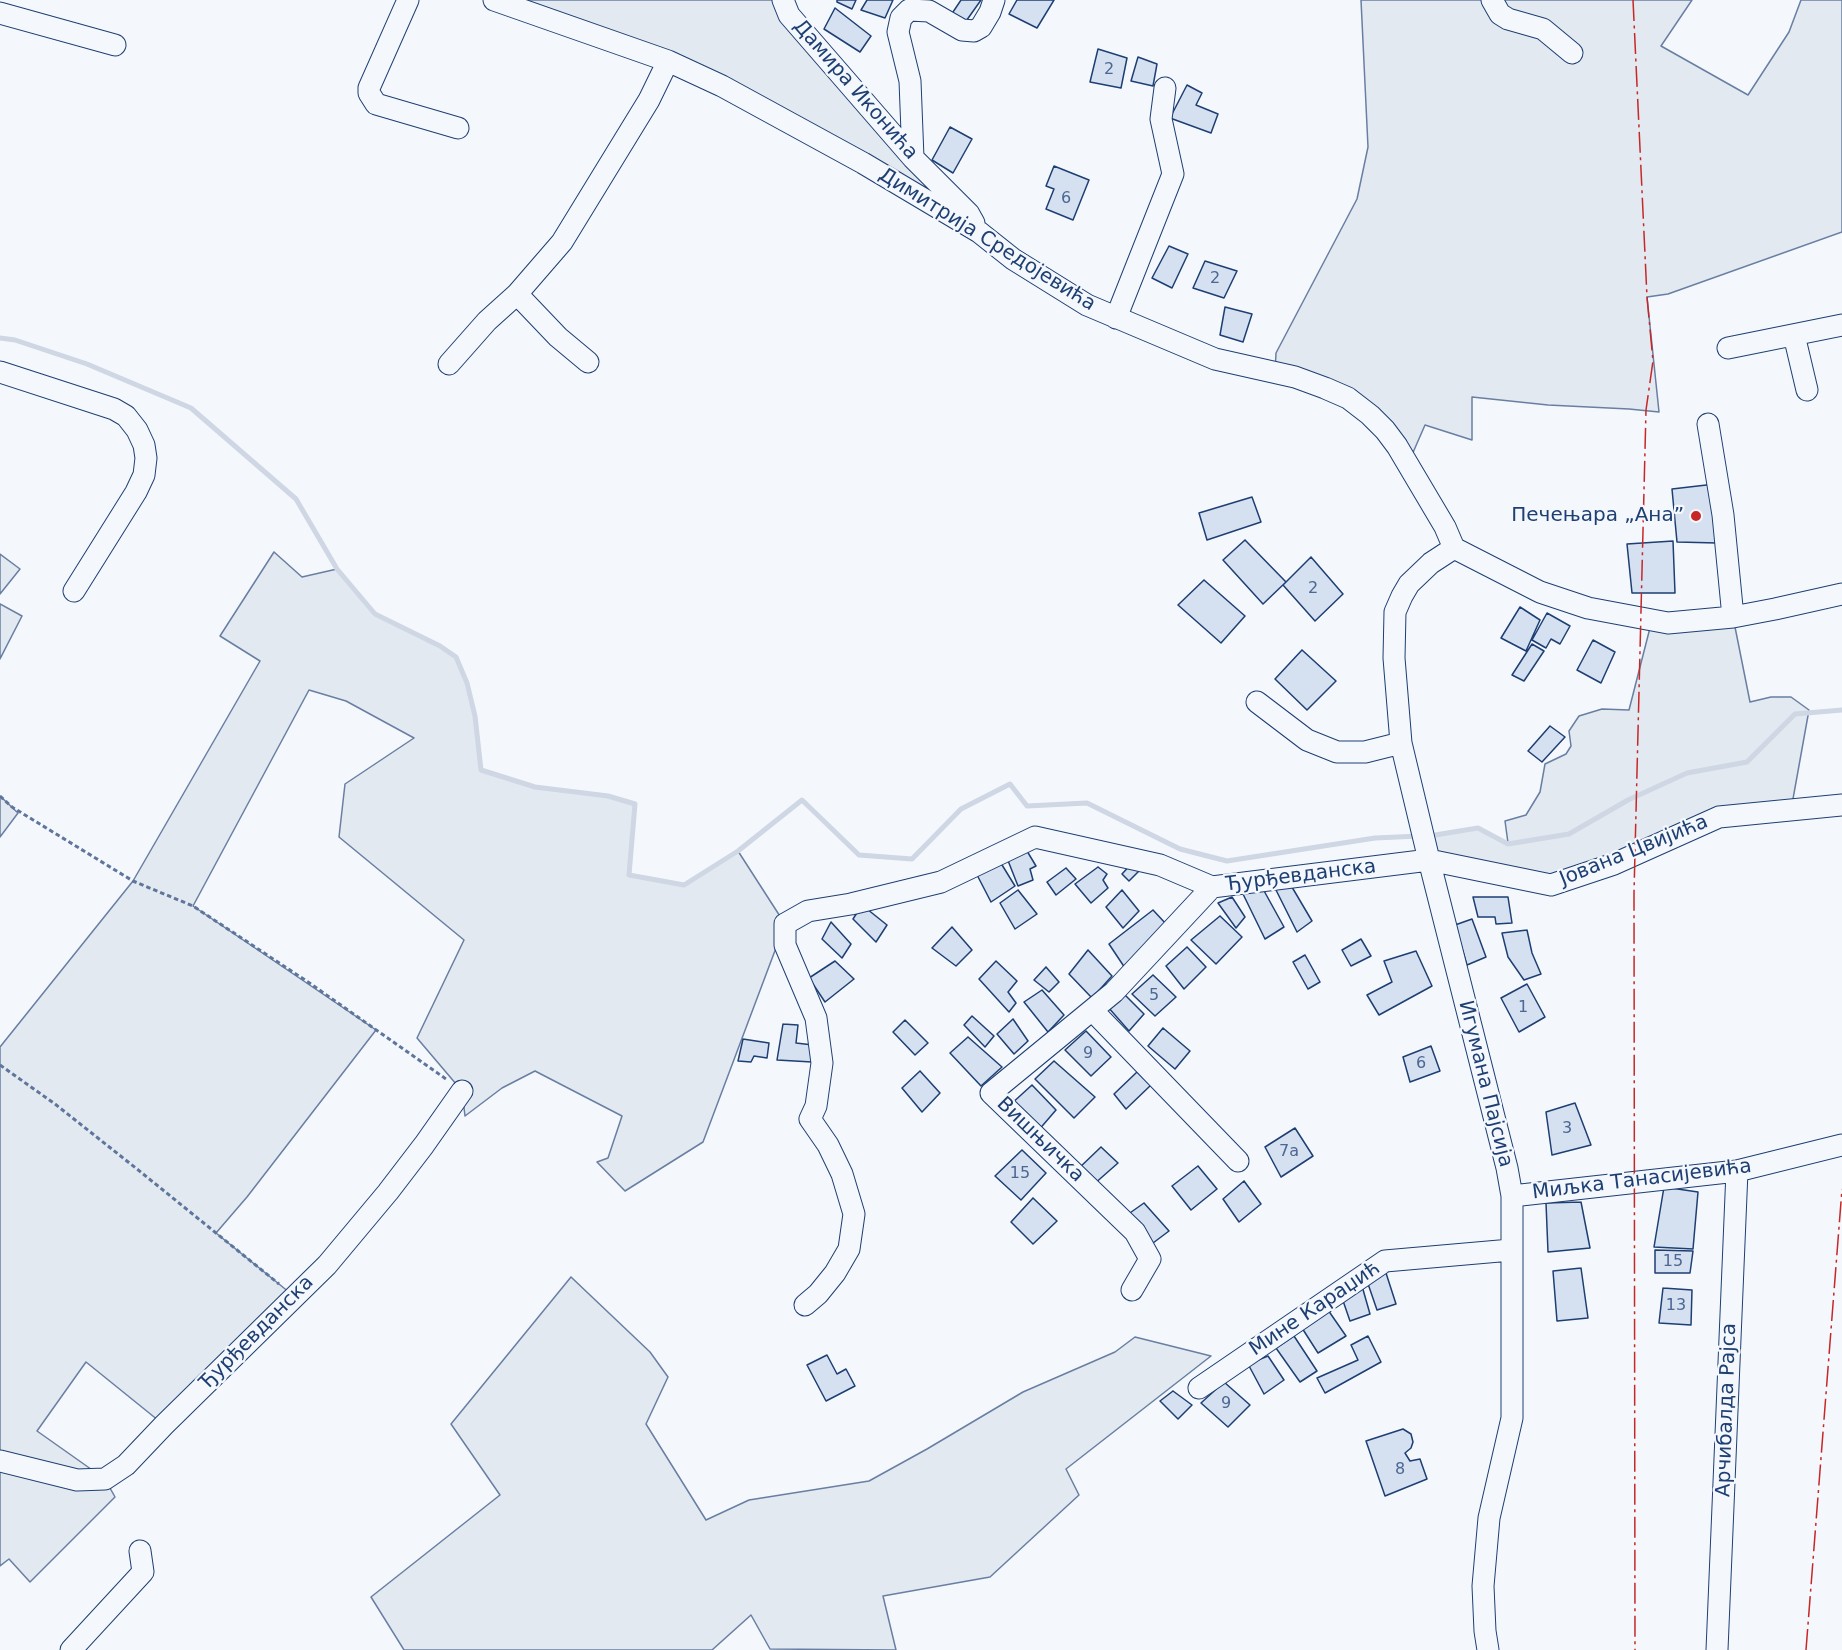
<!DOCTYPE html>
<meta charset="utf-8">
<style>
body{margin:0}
canvas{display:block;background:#f4f7fb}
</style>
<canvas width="1842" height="1650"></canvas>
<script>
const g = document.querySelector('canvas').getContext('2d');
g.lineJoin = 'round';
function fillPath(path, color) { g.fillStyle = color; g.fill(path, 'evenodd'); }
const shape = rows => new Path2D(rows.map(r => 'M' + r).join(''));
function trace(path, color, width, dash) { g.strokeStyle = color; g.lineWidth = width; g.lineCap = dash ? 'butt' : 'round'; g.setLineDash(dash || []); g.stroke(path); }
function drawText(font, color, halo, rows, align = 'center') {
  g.font = font + ' "DejaVu Sans",sans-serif'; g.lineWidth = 4.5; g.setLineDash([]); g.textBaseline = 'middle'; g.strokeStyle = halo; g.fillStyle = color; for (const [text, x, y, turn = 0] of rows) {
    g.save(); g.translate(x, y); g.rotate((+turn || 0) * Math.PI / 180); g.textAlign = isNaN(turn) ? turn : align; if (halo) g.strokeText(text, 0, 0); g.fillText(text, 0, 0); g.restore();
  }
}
const green = shape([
 [494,0,783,0,969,214,668,61,494,0],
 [1361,0,1692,0,1661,46,1748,95,1789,32,1801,0,1842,0,1842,232,1668,294,1647,297,1659,412,1629,409,1548,405,1472,397,1472,440,1425,425,1408,464,1369,415,1275,373,1276,353,1357,199,1368,147,1361,0],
 [274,552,302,577,337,569,375,614,440,646,456,657,467,683,475,716,481,770,535,787,608,796,635,804,629,875,684,884,738,851,785,924,703,1142,625,1191,597,1162,608,1158,622,1116,535,1071,502,1088,465,1116,462,1091,417,1038,464,940,339,837,345,784,414,738,346,701,309,690,193,906,376,1030,247,1197,216,1233,295,1297,164,1425,86,1362,37,1431,105,1479,115,1497,30,1582,9,1559,0,1566,0,1047,133,881,260,661,220,636,274,552],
 [0,554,20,569,0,594,0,554],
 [0,604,22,616,0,659,0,604],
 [1733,617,1750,702,1771,697,1791,697,1809,710,1791,810,1719,817,1551,885,1429,860,1424,836,1437,836,1478,828,1508,843,1505,821,1526,815,1540,792,1545,764,1566,754,1571,746,1569,731,1579,716,1602,709,1629,710,1652,620,1733,617],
 [0,796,18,813,0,837,0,796],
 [571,1277,650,1352,668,1377,646,1424,706,1520,749,1500,869,1481,927,1449,1023,1392,1115,1352,1135,1337,1211,1356,1066,1469,1079,1495,990,1577,883,1596,896,1650,770,1649,751,1615,712,1650,404,1650,371,1597,500,1495,451,1424,571,1277]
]);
fillPath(green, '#e3e9f0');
trace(green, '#687fa3', 1.5);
trace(shape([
 [0,338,15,340,87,364,191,408,296,499,337,569,375,614,440,646,456,657,467,683,475,716,481,770,535,787,608,796,635,804,629,875,684,885,738,851,802,800,859,855,912,859,961,809,1010,784,1027,806,1087,803,1180,849,1227,861,1375,838,1419,836],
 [1429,836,1478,828,1508,844,1569,834,1628,800,1687,773,1747,762,1795,714,1842,710]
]), '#cfd7e4', 5);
const building = shape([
 [837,0,856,0,852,9,837,2,837,0],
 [867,0,893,0,885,18,861,10,867,0],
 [961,0,981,0,964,24,951,15,961,0],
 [1017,0,1054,0,1037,28,1009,14,1017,0],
 [835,8,871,36,860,52,824,29,835,8],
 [1098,49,1127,58,1121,88,1090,82,1098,49],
 [1138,57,1157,64,1153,86,1131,81,1138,57],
 [1187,85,1202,93,1196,105,1218,114,1211,133,1170,118,1187,85],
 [950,127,972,139,953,173,932,160,950,127],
 [1054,166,1089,180,1073,220,1046,209,1054,189,1046,186,1054,166],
 [1169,246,1188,254,1172,288,1152,278,1169,246],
 [1205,261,1237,271,1224,298,1193,288,1205,261],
 [1225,307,1252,314,1243,342,1220,335,1225,307],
 [1715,484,1717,543,1677,542,1672,489,1715,484],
 [1252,497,1261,522,1207,540,1199,513,1252,497],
 [1245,540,1286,582,1263,604,1223,560,1245,540],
 [1673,541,1675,593,1632,593,1627,544,1673,541],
 [1311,557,1343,594,1315,621,1283,585,1311,557],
 [1204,580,1245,616,1221,643,1178,605,1204,580],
 [1520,607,1540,620,1526,651,1501,638,1520,607],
 [1547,613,1570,626,1560,644,1551,639,1546,648,1532,640,1547,613],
 [1593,640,1615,652,1601,683,1577,670,1593,640],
 [1532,644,1544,651,1524,681,1512,675,1532,644],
 [1302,650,1336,681,1307,710,1275,679,1302,650],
 [1550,726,1565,737,1542,762,1528,751,1550,726],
 [1027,851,1036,866,1030,869,1033,880,1018,886,1007,858,1027,851],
 [999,860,1015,886,991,902,975,871,999,860],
 [1134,861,1142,868,1129,881,1122,874,1134,861],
 [1098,867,1107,874,1103,880,1108,888,1091,903,1075,884,1098,867],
 [1066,868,1076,879,1056,895,1047,882,1066,868],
 [1289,882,1312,921,1297,932,1274,886,1289,882],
 [1263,889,1284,927,1265,939,1243,894,1263,889],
 [1018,890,1037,914,1015,929,1000,903,1018,890],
 [1122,890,1139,911,1123,928,1106,907,1122,890],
 [1232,897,1245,917,1236,928,1218,903,1232,897],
 [1473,897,1508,897,1512,923,1496,924,1495,917,1478,917,1473,897],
 [862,905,887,925,876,942,853,919,862,905],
 [1153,910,1167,925,1125,968,1109,944,1153,910],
 [1220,916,1242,937,1216,964,1191,940,1220,916],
 [1472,919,1486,957,1467,965,1455,925,1472,919],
 [831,922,851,944,842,958,822,939,831,922],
 [952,927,972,950,956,966,932,948,952,927],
 [1527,930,1532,953,1541,974,1524,980,1508,957,1502,933,1527,930],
 [1361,939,1371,956,1351,966,1342,950,1361,939],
 [1187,947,1206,967,1184,989,1166,966,1187,947],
 [1088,950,1112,976,1092,998,1069,974,1088,950],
 [1416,951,1432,986,1379,1015,1367,995,1392,982,1384,961,1416,951],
 [1305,955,1320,982,1308,989,1293,962,1305,955],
 [835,961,854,979,825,1002,809,978,835,961],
 [996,961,1017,981,1008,992,1016,1003,1009,1012,979,979,996,961],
 [1046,967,1059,982,1049,992,1034,980,1046,967],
 [1153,975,1176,997,1155,1016,1132,994,1153,975],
 [1527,984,1545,1017,1519,1032,1501,998,1527,984],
 [1042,990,1064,1015,1048,1032,1024,1002,1042,990],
 [1122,992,1144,1014,1129,1031,1108,1007,1122,992],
 [972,1016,994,1036,985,1047,964,1025,972,1016],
 [1013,1019,1028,1041,1014,1054,997,1034,1013,1019],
 [905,1020,928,1043,915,1055,893,1032,905,1020],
 [783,1024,798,1025,796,1043,813,1045,812,1062,777,1060,783,1024],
 [1163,1028,1190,1051,1175,1069,1148,1046,1163,1028],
 [1086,1031,1111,1057,1091,1076,1065,1050,1086,1031],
 [968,1037,1002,1067,981,1086,950,1053,968,1037],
 [743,1039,769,1043,767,1058,754,1056,751,1062,738,1061,743,1039],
 [1431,1046,1440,1071,1410,1082,1403,1057,1431,1046],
 [1054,1061,1095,1097,1074,1118,1035,1079,1054,1061],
 [920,1071,940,1093,922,1112,902,1088,920,1071],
 [1137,1072,1151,1085,1126,1109,1114,1094,1137,1072],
 [1032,1085,1056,1110,1037,1132,1010,1105,1032,1085],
 [1575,1103,1591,1145,1552,1155,1546,1112,1575,1103],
 [1295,1128,1313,1156,1281,1177,1265,1147,1295,1128],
 [1101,1147,1118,1163,1093,1185,1077,1170,1101,1147],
 [1022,1150,1046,1173,1021,1200,995,1176,1022,1150],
 [1198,1166,1217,1189,1191,1210,1172,1186,1198,1166],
 [1244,1181,1261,1204,1239,1222,1223,1199,1244,1181],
 [1664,1187,1698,1192,1693,1249,1654,1247,1664,1187],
 [1033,1198,1057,1221,1033,1244,1011,1222,1033,1198],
 [1581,1202,1590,1248,1548,1252,1546,1203,1581,1202],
 [1144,1203,1169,1231,1153,1243,1127,1215,1144,1203],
 [1655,1250,1693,1251,1690,1273,1655,1273,1655,1250],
 [1581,1268,1588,1318,1557,1321,1553,1271,1581,1268],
 [1386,1273,1396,1304,1377,1310,1366,1278,1386,1273],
 [1362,1286,1370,1314,1350,1321,1341,1295,1362,1286],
 [1663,1288,1692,1290,1691,1325,1659,1323,1663,1288],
 [1328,1310,1346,1336,1318,1353,1302,1328,1328,1310],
 [1294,1336,1317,1371,1300,1382,1276,1348,1294,1336],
 [1368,1336,1381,1362,1325,1393,1317,1378,1358,1360,1351,1345,1368,1336],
 [827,1355,837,1374,846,1369,855,1386,826,1401,807,1365,827,1355],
 [1268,1356,1284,1380,1264,1394,1248,1364,1268,1356],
 [1224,1382,1250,1405,1228,1427,1201,1403,1224,1382],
 [1173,1391,1192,1405,1178,1419,1160,1401,1173,1391],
 [1403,1429,1411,1434,1413,1442,1411,1448,1405,1453,1410,1461,1420,1459,1427,1479,1385,1496,1366,1441,1403,1429]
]);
fillPath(building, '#d5e0f0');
trace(building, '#1d3f73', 1.5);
const minor = shape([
 [408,0,369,88,369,93,376,104,458,128],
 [494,0,668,61,722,86,863,163,979,232,1013,259,1087,305,1215,359,1295,377,1325,388,1348,398,1370,415,1385,430,1397,446,1445,527,1454,548],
 [783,0,789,15,913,158,969,214,974,223],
 [1492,0,1500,14,1508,19,1543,29,1572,53],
 [0,13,115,45],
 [913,158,910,81,898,32,901,18,909,10,929,11,962,30,974,31,981,27,990,12,994,0],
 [517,294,558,337,588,362],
 [1116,318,1173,174,1161,119,1165,88],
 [1794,335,1807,390],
 [1728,348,1842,325],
 [449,364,487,321,517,294,562,242,649,100,668,61],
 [0,372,114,409,126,416,137,430,144,445,146,458,144,475,136,492,74,591],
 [1708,424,1723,515,1733,617],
 [1454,548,1431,563,1409,584,1402,596,1395,612,1394,658,1401,743,1429,860,1507,1168,1512,1196,1512,1418,1489,1518,1483,1586,1485,1631,1488,1650],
 [1454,548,1540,592,1588,608,1668,623,1733,617,1775,609,1842,594],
 [1257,702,1307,740,1337,752,1365,752,1401,743],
 [1092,1010,1238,1161],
 [1512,1196,1737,1171,1842,1145],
 [1132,1290,1150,1259,1135,1232,991,1093,1114,992,1212,887],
 [805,1305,818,1294,835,1273,849,1249,854,1214,842,1174,828,1145,810,1119,816,1106,822,1063,816,1018,785,945,785,924,808,911,851,904,941,882,1035,837,1160,865,1212,887,1429,860,1551,885,1614,864,1719,817,1842,805],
 [1199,1388,1385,1261,1511,1250],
 [0,1461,77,1480,105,1479,126,1465,164,1425,327,1265,388,1192,424,1145,462,1091],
 [71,1650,143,1572,140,1551],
 [1717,1650,1737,1171]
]);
trace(minor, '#1d3f73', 23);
trace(shape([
 [0,796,12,807,133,881,193,906,308,982,446,1079],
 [0,1065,55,1104,137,1169,279,1284]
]), '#5e769c', 3, [4.5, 3]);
trace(minor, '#f4f7fb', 21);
trace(shape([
 [1633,0,1647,297,1653,361,1646,410,1634,893,1635,1650],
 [1806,1650,1842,1189]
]), '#c62828', 1.5, [21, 4.5, 3, 4.5]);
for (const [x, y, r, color] of [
 [1696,516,6,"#c62828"]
]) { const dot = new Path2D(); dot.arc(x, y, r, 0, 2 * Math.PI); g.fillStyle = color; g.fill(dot); trace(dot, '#f4f7fb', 2); }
drawText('16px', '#4b6792', null, [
 ["2",1109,70],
 ["6",1066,199],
 ["2",1215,279],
 ["2",1313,589],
 ["5",1154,996],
 ["1",1523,1008],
 ["9",1088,1054],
 ["6",1421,1064],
 ["3",1567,1129],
 ["7a",1289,1152],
 ["15",1020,1174],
 ["15",1673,1262],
 ["13",1676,1306],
 ["9",1226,1404],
 ["8",1400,1470]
]);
drawText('20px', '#1d3f73', '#f4f7fb', [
 ["Дамира Иконића",855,90,49],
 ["Димитрија Средојевића",987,240,32],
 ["Јована Цвијића",1634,851,-22],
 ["Ђурђевданска",1301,876,-7],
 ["Игумана Пајсија",1485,1084,76],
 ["Вишњичка",1040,1140,44],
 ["Миљка Танасијевића",1642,1180,-7],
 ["Мине Караџић",1315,1309,-34],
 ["Ђурђевданска",257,1333,-45],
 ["Арчибалда Рајса",1727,1410,-88]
]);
drawText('20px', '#1d3f73', '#f4f7fb', [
 ["Печењара „Ана”",1684,516]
], 'right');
</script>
